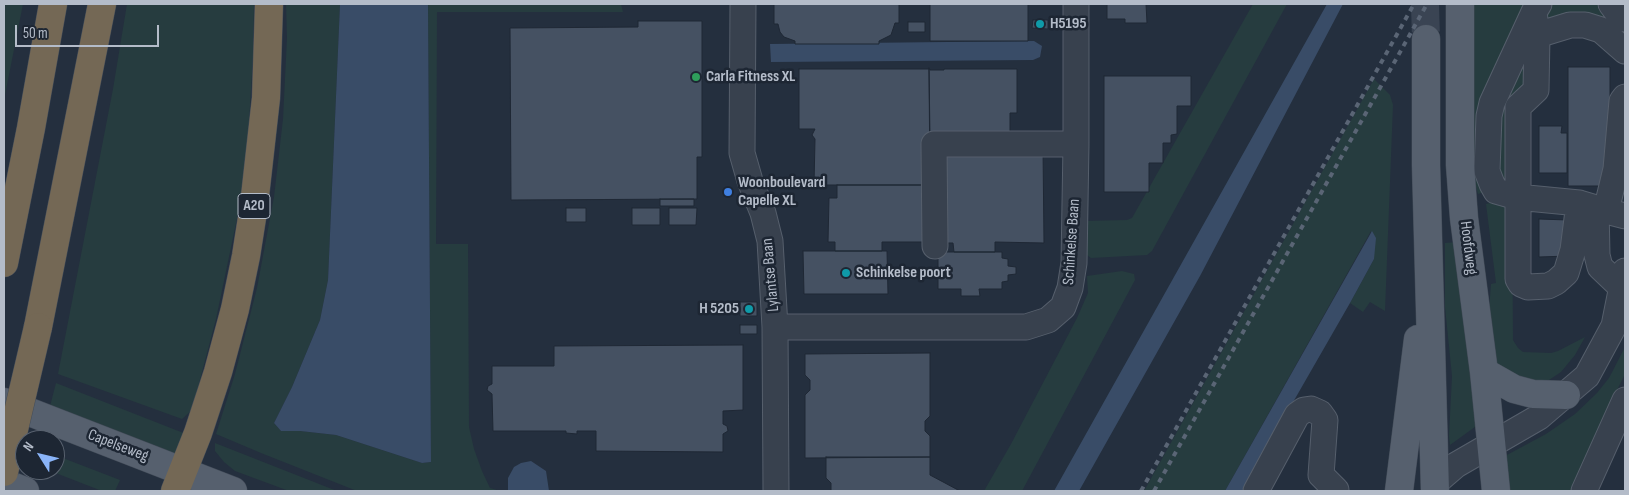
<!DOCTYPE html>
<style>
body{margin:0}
#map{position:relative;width:1629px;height:495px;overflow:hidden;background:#242f3e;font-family:"Sofia Sans Condensed",sans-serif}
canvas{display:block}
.frame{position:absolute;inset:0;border:5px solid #b4bcc9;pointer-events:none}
.north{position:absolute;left:15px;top:430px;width:50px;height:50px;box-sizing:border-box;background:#1d2633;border:1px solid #59626f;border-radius:50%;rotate:306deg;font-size:14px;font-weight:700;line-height:20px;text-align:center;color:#b4bcc9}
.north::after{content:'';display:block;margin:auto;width:18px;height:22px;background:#8ab4f8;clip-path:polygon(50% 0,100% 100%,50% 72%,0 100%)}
.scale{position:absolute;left:15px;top:25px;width:144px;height:22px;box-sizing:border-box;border:2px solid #b4bcc9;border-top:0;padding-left:6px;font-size:15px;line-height:18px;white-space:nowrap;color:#b4bcc9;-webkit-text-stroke:4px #1d2633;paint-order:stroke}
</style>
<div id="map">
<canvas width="1629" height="495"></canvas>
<div class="frame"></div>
<div class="north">N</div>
<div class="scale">50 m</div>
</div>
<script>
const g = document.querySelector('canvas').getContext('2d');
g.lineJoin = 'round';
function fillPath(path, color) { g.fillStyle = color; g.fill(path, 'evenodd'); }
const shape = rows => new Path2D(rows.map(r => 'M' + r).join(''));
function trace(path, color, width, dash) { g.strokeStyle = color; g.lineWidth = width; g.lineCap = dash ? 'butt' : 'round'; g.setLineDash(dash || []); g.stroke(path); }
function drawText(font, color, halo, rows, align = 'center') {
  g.font = font + ' "Sofia Sans Condensed",sans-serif'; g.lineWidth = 5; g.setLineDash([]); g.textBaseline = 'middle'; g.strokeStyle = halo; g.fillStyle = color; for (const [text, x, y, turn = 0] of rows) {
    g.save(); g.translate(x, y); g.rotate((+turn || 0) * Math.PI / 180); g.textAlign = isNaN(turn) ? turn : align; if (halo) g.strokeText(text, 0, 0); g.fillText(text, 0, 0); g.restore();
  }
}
fillPath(shape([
 [4,4,23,4,4,100],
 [127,4,254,4,253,57,248,139,239,209,216,319,192,410,182,419,58,374,113,89],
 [286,4,340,4,328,280,320,320,292,387,274,423,281,431,300,431,336,435,422,463,431,462,428,4,621,4,623,12,437,12,436,244,468,244,469,427,474,449,482,471,490,488,500,491,357,491,261,453,216,434,235,374,257,288,274,197,283,119,287,38],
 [1253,4,1287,4,1152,251,1147,255,1091,258,1084,253,1084,221,1127,220,1132,218],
 [1469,4,1533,4,1487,101,1484,192,1478,194,1470,167],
 [1545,4,1604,4,1616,21,1542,29],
 [1524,43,1526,74,1508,185,1492,170,1492,117],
 [1374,79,1390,95,1393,105,1385,311,1370,302,1363,312,1350,303,1374,259,1371,231,1225,491,1144,491],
 [1494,202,1512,208,1513,340,1518,348,1523,352,1551,353,1558,351,1585,337,1575,355,1561,372,1549,380,1534,384,1498,366,1491,353,1488,324,1491,284,1496,283,1486,204],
 [1457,242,1479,424,1450,445,1449,436,1452,376,1445,307,1445,243],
 [1122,271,1134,274,1135,280,1022,491,984,491,1011,444,1077,318,1088,293,1087,276],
 [1625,347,1625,374,1608,408,1573,491,1508,491,1505,456,1546,434,1575,414,1597,393,1609,378],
 [56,383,186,434,175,458,49,410],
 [215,443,337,491,289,491,235,471,224,462,215,451],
 [55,455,120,480,115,491,102,491,48,470,55,470]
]), '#263c3f');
fillPath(shape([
 [340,4,428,4,431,462,422,463,336,435,300,431,281,431,274,423,292,387,320,320,328,280],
 [1327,4,1343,4,1200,276,1079,491,1054,491],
 [1034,41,1042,46,1040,57,1033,60,771,62,770,44],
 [1372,231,1376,238,1374,259,1350,303,1242,491,1225,491],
 [531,461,546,471,549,491,508,491,508,478,514,467,521,463]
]), '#394c67');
const building = shape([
 [774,4,899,4,899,23,895,23,891,35,879,41,879,44,795,44,795,41,784,37,780,32,778,24,774,24,774,4],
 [930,4,1028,4,1028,41,930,41,930,4],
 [1107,4,1146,4,1147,23,1125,23,1125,19,1107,19,1107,4],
 [1033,20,1048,20,1048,29,1032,28,1033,20],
 [638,21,702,21,702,157,697,157,697,199,511,200,510,28,638,27,638,21],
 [908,22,925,22,925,32,908,32,908,22],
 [1568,67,1610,67,1610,186,1568,186,1568,67],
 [929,68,930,70,944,70,944,69,1017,69,1017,113,1010,113,1010,139,930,139,929,68],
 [799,69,929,69,930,185,814,185,815,139,812,135,815,129,799,129,799,69],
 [1104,76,1191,76,1191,106,1177,106,1177,134,1171,135,1171,143,1163,143,1163,163,1149,163,1149,192,1104,192,1104,76],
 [1539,126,1562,126,1561,133,1567,133,1567,173,1539,173,1539,126],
 [938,148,1043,148,1044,243,995,242,995,252,954,252,953,243,938,243,938,148],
 [837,185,930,185,930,242,882,242,882,251,835,251,835,242,828,242,829,198,837,198,837,185],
 [660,199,694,199,694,206,660,206,660,199],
 [566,208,586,208,586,222,566,222,566,208],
 [632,208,660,208,660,225,632,225,632,208],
 [669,208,697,208,696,225,669,225,669,208],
 [1539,219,1568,220,1568,256,1539,257,1539,219],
 [803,251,887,251,888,294,804,294,803,251],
 [938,252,1002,252,1002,258,1008,259,1008,266,1016,267,1016,274,1008,275,1008,281,1002,282,1002,289,979,289,980,296,961,296,961,289,938,289,938,252],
 [740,302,757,302,757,316,740,316,740,302],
 [740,325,757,325,757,334,740,334,740,325],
 [743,345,743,410,723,411,723,424,727,426,728,431,723,434,723,452,596,451,596,431,577,431,577,434,566,433,566,431,493,431,492,394,487,390,488,386,492,384,492,366,554,366,554,346,743,345],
 [930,353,930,416,925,421,925,431,930,436,930,457,805,458,805,395,810,390,810,380,805,375,805,354,930,353],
 [826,457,930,457,930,475,960,491,831,491,831,483,826,478,826,457]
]);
fillPath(building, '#455162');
trace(building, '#1f2835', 1);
trace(shape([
 [1425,4,1426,39]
]), '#3a4453', 28, [28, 14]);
const minor = shape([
 [743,4,742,153,750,181,763,213,770,241,775,327,776,491],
 [1539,4,1534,12,1537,36,1536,90,1518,107,1518,279,1521,284,1528,287,1548,286,1556,282,1566,273,1573,250,1579,203],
 [1611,4,1617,12,1625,19],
 [1534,12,1492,103,1489,116,1487,171,1492,184,1496,191,1517,197,1579,203,1606,211],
 [1521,40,1570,25,1585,25,1601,30,1625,51],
 [1625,97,1622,101,1616,169,1606,211,1625,216],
 [1596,208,1597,255,1600,267,1622,288],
 [935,246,934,144,1076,144],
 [775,327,1026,327,1048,320,1063,307,1070,288,1074,263,1076,144,1076,4],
 [1435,483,1456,465,1539,417,1587,376,1614,326,1625,271],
 [1256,491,1297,415,1304,410,1311,409,1320,413,1325,420,1321,475,1336,490],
 [1584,491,1625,400]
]);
const major = shape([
 [1460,4,1460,165,1464,218,1484,372,1496,491],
 [1426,39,1426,165,1435,491],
 [1484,372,1514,389,1533,394,1566,395],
 [4,402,233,491],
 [4,483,25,491],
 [1399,491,1418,339]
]);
const highway = shape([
 [4,263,31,128,53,4],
 [38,327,102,4],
 [175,491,198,433,218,372,235,309,246,256,254,205,266,98,269,4]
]);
trace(minor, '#565f6c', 27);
trace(major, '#414a57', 29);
trace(highway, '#434c59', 29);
trace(minor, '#38414e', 25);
trace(major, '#56606e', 28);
trace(highway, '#746855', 28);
trace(shape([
 [1141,491,1414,4],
 [1154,491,1427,4]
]), '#5a6575', 4, [5, 5]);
const highwayBridge = shape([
 [4,472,38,327]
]);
trace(highwayBridge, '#434c59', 29, []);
trace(highwayBridge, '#746855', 28);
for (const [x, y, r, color] of [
 [1040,24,5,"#0f9aa8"],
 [696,77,5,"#2e9e5b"],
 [728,192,5,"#3f7fe0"],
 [846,273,5,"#0f9aa8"],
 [749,309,5,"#0f9aa8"]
]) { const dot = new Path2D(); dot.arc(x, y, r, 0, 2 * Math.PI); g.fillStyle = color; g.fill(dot); trace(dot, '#1d2633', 2); }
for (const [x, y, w] of [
 [254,206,32]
]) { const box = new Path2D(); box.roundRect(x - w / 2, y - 12.5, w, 25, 4); g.fillStyle = '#1d2633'; g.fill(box); trace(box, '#b4bcc9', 1); }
drawText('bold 15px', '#b4bcc9', null, [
 ["A20",254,206]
]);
drawText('bold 16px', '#b4bcc9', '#1d2633', [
 ["H5195",1050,24],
 ["Carla Fitness XL",706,77],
 ["Woonboulevard",738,183],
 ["Capelle XL",738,201],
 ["Schinkelse poort",856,273],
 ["H 5205",739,309,"right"]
], 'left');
drawText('16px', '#b4bcc9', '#1d2633', [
 ["Schinkelse Baan",1072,242,-86],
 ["Hoofdweg",1468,248,83],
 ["Lylantse Baan",771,275,-95],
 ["Capelseweg",118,446,21]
]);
</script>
